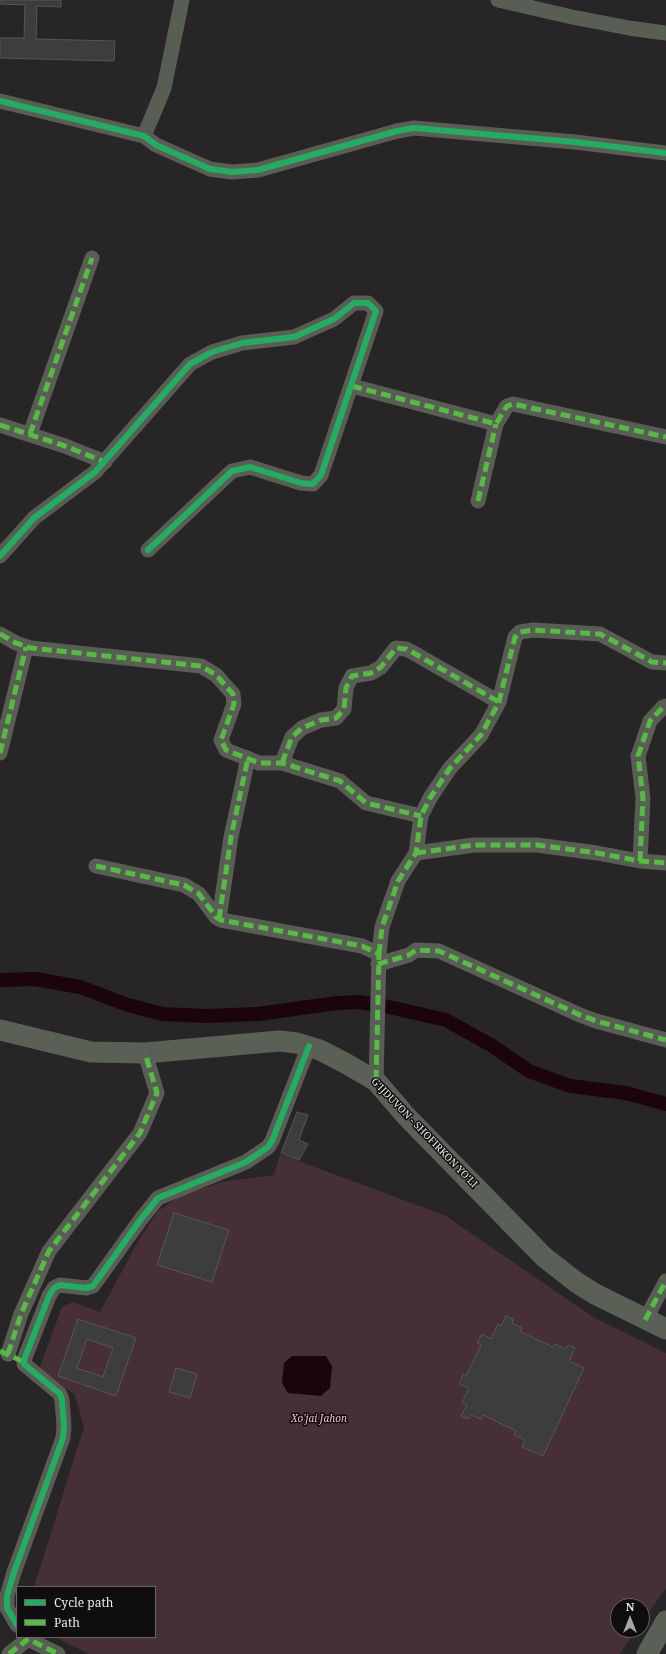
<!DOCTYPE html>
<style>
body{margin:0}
#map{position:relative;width:666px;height:1654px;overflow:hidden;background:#272526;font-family:"Noto Serif",serif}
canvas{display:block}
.legend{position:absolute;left:16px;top:1586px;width:140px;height:52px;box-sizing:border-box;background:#0f0d0e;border:1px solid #686566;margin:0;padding:5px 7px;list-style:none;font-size:12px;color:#edeaeb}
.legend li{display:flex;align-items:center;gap:8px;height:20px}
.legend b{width:20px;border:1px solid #686566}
.north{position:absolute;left:610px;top:1598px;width:40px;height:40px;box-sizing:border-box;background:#0f0d0e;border:1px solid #686566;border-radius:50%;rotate:0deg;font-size:11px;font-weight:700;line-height:16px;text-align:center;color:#edeaeb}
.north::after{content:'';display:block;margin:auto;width:14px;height:18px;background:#a8a5a6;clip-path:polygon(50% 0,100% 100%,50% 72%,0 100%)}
</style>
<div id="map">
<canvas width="666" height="1654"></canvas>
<ul class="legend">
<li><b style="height:5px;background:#26ab63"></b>Cycle path</li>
<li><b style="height:5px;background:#58b947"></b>Path</li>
</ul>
<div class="north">N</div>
</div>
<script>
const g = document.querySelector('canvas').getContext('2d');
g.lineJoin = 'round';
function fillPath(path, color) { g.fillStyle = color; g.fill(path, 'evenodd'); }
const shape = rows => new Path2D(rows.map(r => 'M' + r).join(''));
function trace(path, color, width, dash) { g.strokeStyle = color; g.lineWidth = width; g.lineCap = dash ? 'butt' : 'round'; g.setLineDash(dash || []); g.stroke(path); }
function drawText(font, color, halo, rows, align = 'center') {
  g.font = font + ' "Noto Serif",serif'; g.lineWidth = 3; g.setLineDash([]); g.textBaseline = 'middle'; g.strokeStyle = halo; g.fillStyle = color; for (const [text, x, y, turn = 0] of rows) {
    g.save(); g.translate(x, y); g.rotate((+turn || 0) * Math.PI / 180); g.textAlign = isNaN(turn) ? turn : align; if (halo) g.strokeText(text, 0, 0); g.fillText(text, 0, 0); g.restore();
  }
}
fillPath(shape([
 [280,1154,446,1216,593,1317,666,1353,666,1588,642,1622,642,1606,618,1606,618,1630,636,1630,620,1654,89,1654,55,1637,155,1637,155,1587,34,1587,84,1427,75,1395,39,1369,62,1307,73,1302,100,1312,137,1243,158,1211,180,1196,222,1182,274,1175]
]), '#472f38');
fillPath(shape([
 [292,1356,326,1356,332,1366,330,1388,321,1396,288,1393,282,1383,284,1363]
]), '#1b040e');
trace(shape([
 [0,980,35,979,80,987,128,1005,162,1014,206,1016,258,1014,337,1003,358,1002,380,1005,446,1020,491,1045,529,1071,570,1086,626,1093,666,1104]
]), '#1b040e', 14);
const building = shape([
 [0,0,61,0,61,7,37,6,36,39,115,41,114,61,0,58,0,38,24,38,25,5,0,4,0,0],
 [297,1112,308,1115,299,1140,308,1144,299,1160,281,1153,297,1112],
 [174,1213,229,1230,212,1282,157,1265,174,1213],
 [506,1316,513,1319,512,1323,522,1328,521,1332,553,1347,555,1344,566,1349,568,1345,575,1348,569,1361,584,1368,543,1456,522,1447,525,1440,514,1435,516,1431,483,1415,481,1419,471,1415,468,1419,461,1416,467,1405,462,1403,469,1388,459,1384,463,1375,466,1376,481,1345,477,1343,482,1334,491,1339,498,1324,501,1326,506,1316],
 [78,1319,136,1338,116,1396,58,1376,78,1319],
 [87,1339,113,1348,103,1377,77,1368,87,1339],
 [176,1368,197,1374,190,1398,169,1392,176,1368]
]);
fillPath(building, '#3e3d3d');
trace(building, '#575656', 1);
trace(shape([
 [498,0,572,17,629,28,666,33],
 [0,101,144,136,156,145,210,169,232,172,258,170,397,131,414,128,575,142,666,153],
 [144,136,164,88,182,0],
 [352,386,496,424,507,406,513,404,666,437],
 [0,425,65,446,105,462],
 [30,434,92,258],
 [478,501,496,424],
 [0,556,34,518,95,472,190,364,212,352,242,343,294,337,334,319,354,303,368,303,376,311,321,475,313,484,301,483,250,467,232,471,148,550],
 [0,634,16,643,31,648,201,666,216,675,233,694,234,704,221,740,226,750,259,763,282,763,340,781,366,803,421,816],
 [0,753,26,647],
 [282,763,292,737,302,728,321,720,336,718,344,709,346,688,352,676,371,673,381,667,396,648,406,649,412,652,499,702],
 [416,853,474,845,537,845,597,853,640,861,666,863],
 [640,861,643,798,638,756,650,721,663,707,666,706],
 [96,866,184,885,199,894,216,917,221,920,362,946,379,954,376,1081],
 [219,919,231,837,248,758],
 [379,954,382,927,398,881,416,853,421,816,430,798,450,768,481,735,499,702,515,637,520,632,533,630,600,634,652,662,666,663],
 [378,964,409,955,416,950,439,951,580,1015,596,1021,666,1040],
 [645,1320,666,1281],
 [8,1354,21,1314,49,1251,140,1133,157,1093,145,1053],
 [17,1625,7,1608,7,1596,14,1572,63,1438,64,1427,62,1400,60,1394,24,1364,24,1360,49,1296,54,1288,60,1285,86,1288,93,1286,141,1219,158,1198,246,1162,268,1147,272,1141,309,1046],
 [9,1654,28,1639,58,1654]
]), '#595e55', 15);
trace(shape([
 [0,1030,91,1052,145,1053,279,1041,297,1043,320,1050,345,1063,376,1081,406,1116,544,1257,576,1282,595,1294,666,1329],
 [647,1654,666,1621]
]), '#5b6057', 21);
trace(shape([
 [352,386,496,424,507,406,513,404,666,437],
 [0,425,65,446,105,462],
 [30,434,92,258],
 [478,501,496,424],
 [0,634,16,643,31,648,201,666,216,675,233,694,234,704,221,740,226,750,259,763,282,763,340,781,366,803,421,816],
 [0,753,26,647],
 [282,763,292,737,302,728,321,720,336,718,344,709,346,688,352,676,371,673,381,667,396,648,406,649,412,652,499,702],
 [416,853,474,845,537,845,597,853,640,861,666,863],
 [640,861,643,798,638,756,650,721,663,707,666,706],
 [96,866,184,885,199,894,216,917,221,920,362,946,379,954,376,1081],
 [219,919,231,837,248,758],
 [379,954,382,927,398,881,416,853,421,816,430,798,450,768,481,735,499,702,515,637,520,632,533,630,600,634,652,662,666,663],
 [378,964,409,955,416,950,439,951,580,1015,596,1021,666,1040],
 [645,1320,666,1281],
 [0,1351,24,1362],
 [8,1354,21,1314,49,1251,140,1133,157,1093,145,1053],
 [9,1654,28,1639,58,1654]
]), '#58b947', 5, [10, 5]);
trace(shape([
 [0,101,144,136,156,145,210,169,232,172,258,170,397,131,414,128,575,142,666,153],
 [0,556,34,518,95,472,190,364,212,352,242,343,294,337,334,319,354,303,368,303,376,311,321,475,313,484,301,483,250,467,232,471,148,550],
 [17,1625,7,1608,7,1596,14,1572,63,1438,64,1427,62,1400,60,1394,24,1364,24,1360,49,1296,54,1288,60,1285,86,1288,93,1286,141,1219,158,1198,246,1162,268,1147,272,1141,309,1046]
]), '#26ab63', 6);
drawText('10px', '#edeaeb', '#0f0d0e', [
 ["G'IJDUVON - SHOFIRKON YO'LI",424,1133,46]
]);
drawText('italic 10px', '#ffbbd6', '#0f0d0e', [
 ["Xo'jai Jahon",319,1419]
]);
</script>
